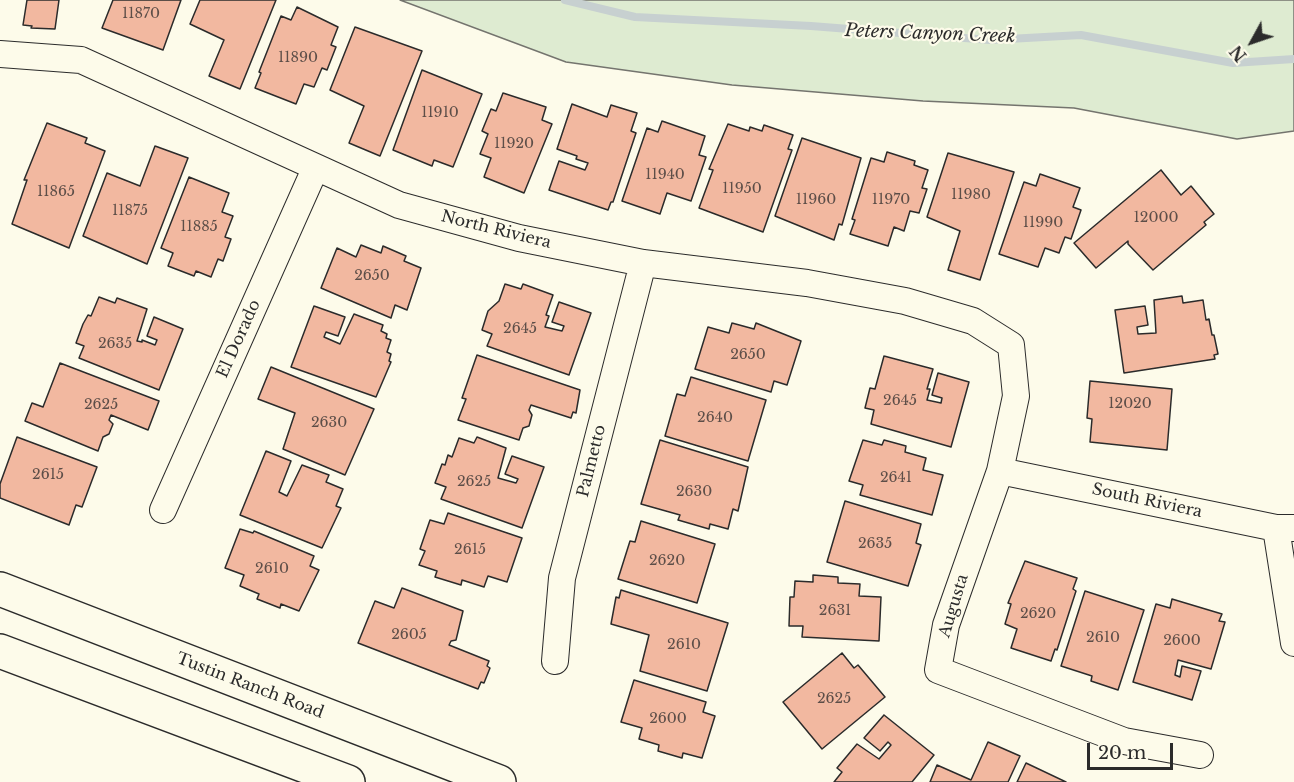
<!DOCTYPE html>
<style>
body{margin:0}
#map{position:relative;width:1294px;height:782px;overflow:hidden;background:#fdfbea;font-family:"Libre Baskerville",serif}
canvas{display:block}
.north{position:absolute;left:1222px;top:12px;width:60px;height:60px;-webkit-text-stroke:4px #fdfbea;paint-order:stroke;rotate:230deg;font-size:16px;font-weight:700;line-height:24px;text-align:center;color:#2b2b2b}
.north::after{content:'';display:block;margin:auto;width:21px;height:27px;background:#2b2b2b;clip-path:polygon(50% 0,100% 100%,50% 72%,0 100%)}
.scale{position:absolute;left:1087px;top:743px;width:86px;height:27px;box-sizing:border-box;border:3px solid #2b2b2b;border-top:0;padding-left:8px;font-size:18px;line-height:21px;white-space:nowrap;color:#2b2b2b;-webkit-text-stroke:4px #fdfbea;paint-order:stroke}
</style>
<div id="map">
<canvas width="1294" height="782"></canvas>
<div class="north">N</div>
<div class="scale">20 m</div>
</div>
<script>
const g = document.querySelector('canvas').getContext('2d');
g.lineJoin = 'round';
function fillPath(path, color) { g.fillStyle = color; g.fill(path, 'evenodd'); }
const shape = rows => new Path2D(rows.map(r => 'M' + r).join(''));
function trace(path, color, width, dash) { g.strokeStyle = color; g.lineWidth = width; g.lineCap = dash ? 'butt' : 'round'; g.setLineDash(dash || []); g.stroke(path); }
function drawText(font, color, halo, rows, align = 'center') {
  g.font = font + ' "Libre Baskerville",serif'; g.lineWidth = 4.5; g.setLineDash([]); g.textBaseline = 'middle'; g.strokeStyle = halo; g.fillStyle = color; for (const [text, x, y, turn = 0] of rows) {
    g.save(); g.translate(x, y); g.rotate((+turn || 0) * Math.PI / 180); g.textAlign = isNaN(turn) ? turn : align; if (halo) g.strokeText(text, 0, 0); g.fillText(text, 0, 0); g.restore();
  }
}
const green = shape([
 [400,0,1294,0,1294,131,1237,139,1074,108,923,101,732,85,566,62,400,0]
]);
fillPath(green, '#deebd1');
trace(green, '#74746e', 1.5);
trace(shape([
 [565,0,635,17,811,26,990,40,1081,35,1233,63,1294,59]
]), '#c7d0d0', 8);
const building = shape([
 [27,0,59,0,55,29,31,28,32,26,23,25,27,0],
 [113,0,181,0,163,50,102,28,113,0],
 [200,0,276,0,240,89,209,76,224,40,190,24,200,0],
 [297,7,338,27,331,45,336,47,327,70,322,68,314,87,304,84,296,104,255,88,261,73,259,72,281,16,291,20,297,7],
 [355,27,422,51,380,156,349,143,364,106,330,90,355,27],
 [422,70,482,94,453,167,434,160,432,166,393,150,422,70],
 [503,93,546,107,542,120,552,124,524,193,484,177,491,158,480,154,488,134,482,131,491,109,496,111,503,93],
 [572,104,607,117,611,105,637,113,631,131,636,133,613,202,611,202,608,210,549,190,559,161,585,170,588,163,576,159,577,156,557,149,572,104],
 [662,121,705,136,699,155,706,157,691,201,667,193,660,214,622,201,647,128,658,132,662,121],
 [47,123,87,138,85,143,105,151,69,248,12,224,27,180,24,180,47,123],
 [728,124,749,131,750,127,762,131,764,125,793,135,788,149,792,150,763,232,699,208,713,170,709,169,728,124],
 [802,138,861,158,842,225,839,224,834,240,775,216,802,138],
 [155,146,188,158,147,264,83,236,107,173,140,186,155,146],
 [887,152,915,161,914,165,928,170,922,188,927,189,919,213,910,211,904,231,894,227,888,246,850,234,855,220,852,219,871,158,884,162,887,152],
 [948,153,1014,172,980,280,948,270,960,231,927,217,948,153],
 [1161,170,1181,195,1191,186,1214,214,1204,222,1206,225,1153,270,1128,244,1128,241,1096,268,1074,243,1161,170],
 [1040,174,1080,188,1073,207,1081,210,1071,239,1065,237,1059,253,1045,248,1038,267,999,254,1024,182,1036,186,1040,174],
 [189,177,229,193,222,212,233,216,225,237,231,239,223,261,218,259,211,277,196,271,194,276,168,266,173,253,161,248,189,177],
 [361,245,381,253,383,246,406,256,404,261,421,268,407,310,395,305,391,318,321,288,337,248,356,257,361,245],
 [505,284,521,289,523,284,553,295,546,315,549,316,545,327,562,331,564,326,552,322,559,302,591,313,569,375,487,346,492,334,482,330,488,311,499,301,505,284],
 [1182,296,1183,303,1203,300,1206,320,1209,319,1212,335,1214,335,1218,354,1214,355,1215,359,1124,373,1115,310,1145,306,1148,325,1137,327,1138,334,1156,333,1154,300,1182,296],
 [99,297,115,303,117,298,147,309,137,341,142,342,142,340,155,345,157,340,147,336,154,317,183,329,159,390,79,358,84,346,76,343,83,324,88,315,91,316,99,297],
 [314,306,345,317,338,336,326,332,324,337,340,344,354,314,383,325,381,331,387,334,386,338,391,340,387,352,391,354,389,361,391,362,376,397,291,367,314,306],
 [732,323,754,329,756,323,801,341,787,385,774,381,771,392,695,369,708,327,729,333,732,323],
 [477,355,580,390,576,413,573,412,571,418,531,405,529,410,532,415,529,426,523,428,519,440,458,420,466,399,462,398,477,355],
 [884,356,933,369,927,389,930,389,927,400,941,403,942,398,932,395,938,373,969,382,951,447,871,424,874,410,865,408,870,388,875,389,884,356],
 [60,363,159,401,148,430,111,415,109,420,113,424,109,434,103,437,98,451,25,421,32,403,43,407,60,363],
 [271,367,374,409,345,475,283,449,295,413,258,399,271,367],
 [691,377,766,400,748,461,665,436,677,394,685,396,691,377],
 [1090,381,1172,389,1167,450,1090,442,1092,419,1087,418,1090,381],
 [17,437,97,467,82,507,76,505,69,525,0,498,0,484,17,437],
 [477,437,506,448,498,478,516,483,518,479,505,474,512,456,544,467,522,528,441,499,446,487,435,483,442,464,445,465,448,455,452,457,459,438,474,443,477,437],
 [660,440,748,467,738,511,733,509,728,529,710,524,709,529,678,520,680,515,641,504,660,440],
 [863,440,882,445,884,440,906,446,905,452,926,458,923,470,943,475,932,515,860,495,863,485,849,481,863,440],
 [266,451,291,461,279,492,287,496,302,465,329,475,326,482,343,489,336,506,341,508,322,548,240,515,266,451],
 [845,501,921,524,916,543,921,545,908,586,827,562,845,501],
 [448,513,522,538,507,582,488,576,484,587,462,580,461,585,435,577,437,571,419,565,425,551,420,549,430,520,444,524,448,513],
 [641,521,715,544,697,603,618,579,630,541,635,542,641,521],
 [240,529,253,533,254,531,314,556,310,566,319,570,299,611,281,604,280,608,257,599,259,594,240,586,244,575,225,568,240,529],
 [1025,561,1077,578,1073,589,1076,591,1057,650,1055,649,1051,661,1011,648,1017,629,1005,624,1011,604,1008,603,1025,561],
 [813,575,838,577,838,583,860,584,859,596,881,597,879,641,802,637,803,626,789,626,790,597,794,597,795,581,813,582,813,575],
 [402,588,463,611,456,640,451,641,449,645,489,661,487,666,490,668,484,683,481,682,478,689,358,643,375,601,394,608,402,588],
 [621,590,728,623,707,691,640,671,649,635,611,624,616,597,619,598,621,590],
 [1085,591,1144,610,1118,690,1091,681,1092,676,1061,666,1085,591],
 [1172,599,1222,614,1219,621,1225,622,1211,669,1178,660,1175,675,1180,677,1182,666,1201,671,1192,700,1133,682,1156,604,1170,608,1172,599],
 [842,653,854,668,858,665,885,697,822,749,783,702,842,653],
 [634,680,706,702,703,712,715,716,702,758,683,753,682,758,658,751,659,745,639,739,642,728,621,722,634,680],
 [884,715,934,755,912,782,834,782,842,772,837,768,857,744,879,759,891,745,888,742,880,751,864,738,884,715],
 [988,742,1020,756,1008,782,930,782,937,765,971,780,988,742],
 [1026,763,1066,782,1017,782,1026,763]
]);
fillPath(building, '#f2b8a0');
trace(building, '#2b2b2b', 1.5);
const minor = shape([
 [0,54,81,60,399,205,519,238,643,263,807,283,905,301,973,321,1011,345,1016,396,1000,471,946,625,938,670,1124,741,1200,755],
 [1000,471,1276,528,1294,528],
 [163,510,315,169],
 [1276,528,1294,643],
 [555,661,562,578,643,263]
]);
const primary = shape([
 [0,589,499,782],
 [0,651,348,782]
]);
trace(minor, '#2b2b2b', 28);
trace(primary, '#2b2b2b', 36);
trace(minor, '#fdfbea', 26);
trace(primary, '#fdfbea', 33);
drawText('14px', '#5d4e48', null, [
 ["11870",141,14],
 ["11890",298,58],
 ["11910",440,113],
 ["11920",514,144],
 ["11940",665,175],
 ["11950",742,189],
 ["11865",56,192],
 ["11980",971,195],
 ["11960",816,200],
 ["11970",891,200],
 ["11875",130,211],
 ["12000",1156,218],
 ["11990",1043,223],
 ["11885",199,227],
 ["2650",372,276],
 ["2645",520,329],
 ["2635",115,344],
 ["2650",748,355],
 ["2645",900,401],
 ["12020",1130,404],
 ["2625",101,405],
 ["2640",715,418],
 ["2630",329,423],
 ["2615",48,475],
 ["2641",896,478],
 ["2625",474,482],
 ["2630",694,492],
 ["2635",875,544],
 ["2615",470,550],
 ["2620",667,561],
 ["2610",272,569],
 ["2631",835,611],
 ["2620",1038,614],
 ["2605",409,635],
 ["2610",1103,638],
 ["2600",1182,641],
 ["2610",684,645],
 ["2625",834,699],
 ["2600",668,719]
]);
drawText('16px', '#2b2b2b', '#fdfbea', [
 ["North Riviera",496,230,14],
 ["El Dorado",239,339,-66],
 ["Palmetto",592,461,-76],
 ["South Riviera",1147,501,12],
 ["Augusta",954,606,-73],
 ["Tustin Ranch Road",250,686,21]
]);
drawText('italic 18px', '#2b2b2b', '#fdfbea', [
 ["Peters Canyon Creek",930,34,2]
]);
</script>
